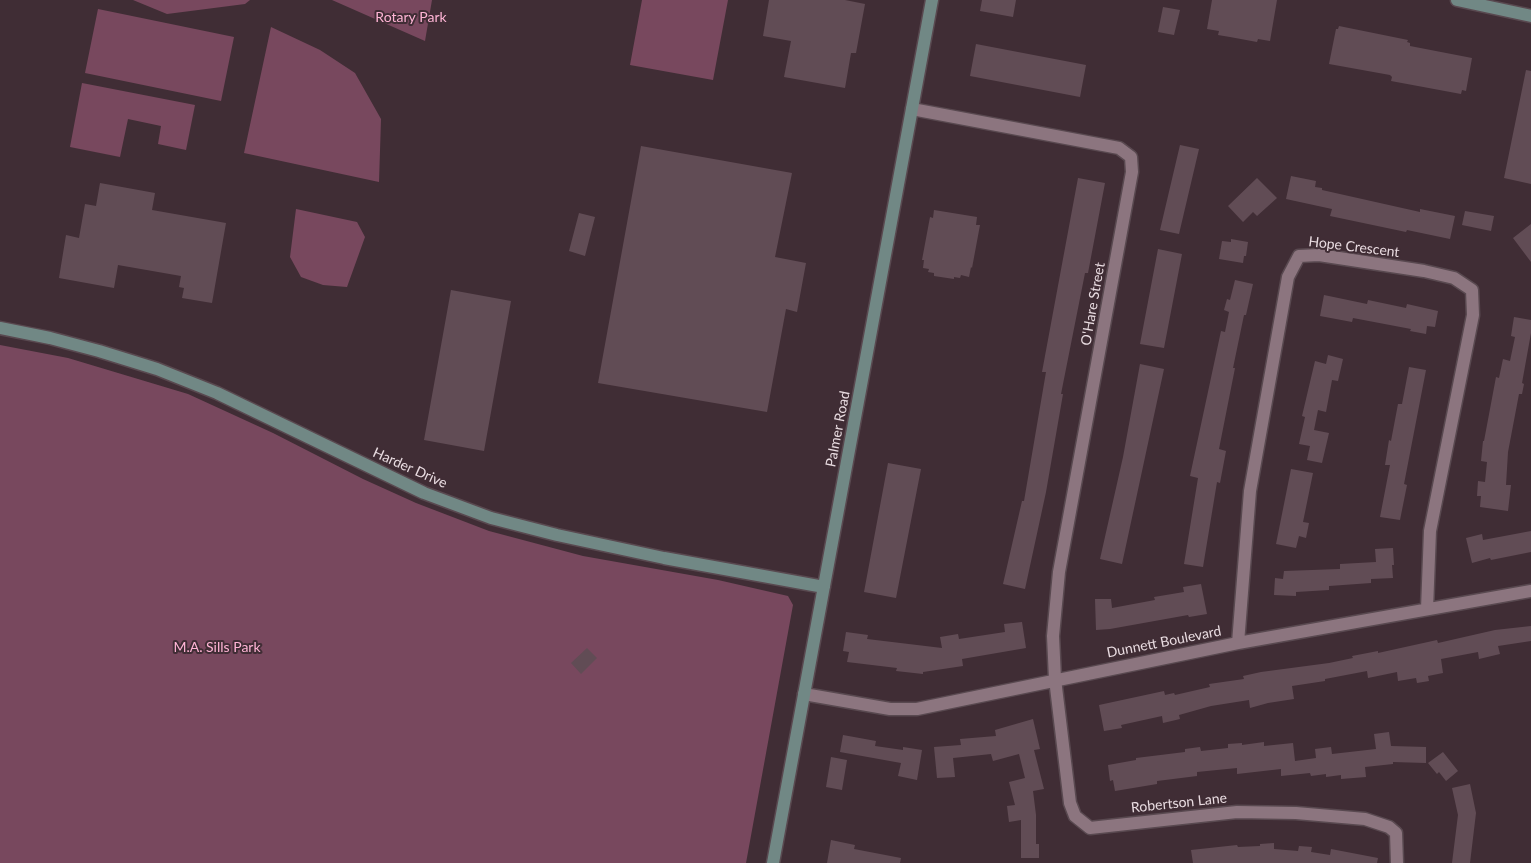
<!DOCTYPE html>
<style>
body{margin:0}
canvas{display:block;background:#402d35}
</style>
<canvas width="1531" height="863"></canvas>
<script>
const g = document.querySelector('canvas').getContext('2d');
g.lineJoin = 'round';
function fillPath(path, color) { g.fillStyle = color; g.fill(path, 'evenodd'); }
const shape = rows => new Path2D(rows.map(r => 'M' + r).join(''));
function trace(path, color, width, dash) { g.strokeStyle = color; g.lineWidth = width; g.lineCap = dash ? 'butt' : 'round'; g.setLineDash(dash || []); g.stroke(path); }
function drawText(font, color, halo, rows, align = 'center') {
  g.font = font + ' Lato,sans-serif'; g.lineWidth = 4; g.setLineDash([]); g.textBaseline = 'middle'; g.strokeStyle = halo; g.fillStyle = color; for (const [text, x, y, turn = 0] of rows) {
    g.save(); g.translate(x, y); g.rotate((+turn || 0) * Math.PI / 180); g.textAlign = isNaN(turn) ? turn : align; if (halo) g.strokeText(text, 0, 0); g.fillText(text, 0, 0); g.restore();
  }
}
fillPath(shape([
 [133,0,250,0,245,4,167,14],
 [332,0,432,0,425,41],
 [642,0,728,0,713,80,630,65],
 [98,9,234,37,221,101,85,73],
 [271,27,320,50,355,73,381,119,379,182,244,153],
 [82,83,195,105,186,150,158,144,161,126,128,119,120,157,70,147],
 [296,209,357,222,365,237,347,287,323,285,301,277,290,257],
 [0,345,68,358,188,394,273,433,363,479,416,503,489,531,583,556,718,580,788,596,793,605,746,863,0,863]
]), '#78485e');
fillPath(shape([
 [769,0,845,0,865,4,856,53,851,53,845,88,784,77,791,41,763,36],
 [982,0,1016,0,1013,17,980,11],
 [1212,0,1277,0,1270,41,1258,39,1257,42,1230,37,1218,35,1219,31,1207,29],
 [1163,7,1180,10,1174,35,1158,32],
 [1339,26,1408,40,1407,42,1410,43,1410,46,1472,58,1466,91,1462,90,1461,94,1391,81,1392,77,1390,75,1329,64,1336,29,1338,29],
 [976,44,1086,65,1080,97,970,76],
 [1526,70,1531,71,1531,184,1504,178],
 [1180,145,1199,149,1179,234,1160,230],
 [641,146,792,173,775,257,806,263,797,312,786,309,767,412,598,383],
 [1291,176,1316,181,1315,187,1322,188,1322,190,1420,212,1420,209,1455,216,1450,239,1407,230,1406,232,1330,216,1332,209,1286,199],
 [1078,178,1105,183,1088,273,1085,273,1061,394,1063,394,1046,492,1025,589,1003,584,1022,501,1024,501,1046,372,1042,372],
 [1257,178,1277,198,1257,216,1253,212,1243,222,1228,206],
 [100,183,155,193,152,210,226,223,212,303,182,298,184,288,179,287,181,276,118,265,114,288,59,278,66,235,79,238,85,204,96,206],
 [934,210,977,217,976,225,980,225,972,268,971,267,969,277,961,275,960,278,954,277,954,279,934,276,934,273,928,272,929,269,923,268,924,260,922,260,930,217,933,218],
 [1465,211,1494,216,1491,231,1462,225],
 [579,213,595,217,585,256,569,251],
 [1531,224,1531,262,1513,238],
 [1231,239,1248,242,1246,256,1244,256,1243,263,1219,259,1222,241,1231,242],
 [1158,249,1182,254,1164,348,1140,344],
 [1235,280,1253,284,1246,315,1244,315,1233,368,1235,368,1219,449,1226,451,1220,483,1217,482,1203,567,1184,564,1198,478,1190,476,1221,331,1225,332,1229,312,1224,310,1227,299,1230,300],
 [451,290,511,301,484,451,424,440],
 [1324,295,1367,304,1368,300,1406,308,1407,304,1438,311,1435,327,1427,326,1426,334,1410,331,1411,329,1353,318,1352,322,1320,316],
 [1514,317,1531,320,1531,333,1522,383,1524,384,1522,394,1519,394,1508,452,1506,485,1511,485,1508,511,1480,507,1481,496,1477,496,1478,481,1485,482,1487,462,1481,461,1483,441,1484,441,1496,377,1499,378,1503,359,1510,361,1515,337,1511,336],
 [1328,355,1343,359,1338,381,1332,380,1326,412,1318,410,1314,430,1329,433,1322,463,1307,460,1310,446,1299,444,1305,417,1302,416,1315,361,1326,364],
 [1140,364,1164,369,1122,564,1100,559,1123,457],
 [1409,367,1426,370,1404,484,1407,485,1400,520,1380,517,1390,465,1385,465,1389,440,1391,441,1398,404,1402,404],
 [888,463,921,469,896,598,864,592],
 [1291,469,1313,473,1303,522,1309,523,1306,538,1299,536,1296,548,1276,544],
 [1531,531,1531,552,1491,560,1490,558,1472,563,1466,538,1482,534,1483,540],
 [1393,548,1394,565,1392,565,1393,578,1371,579,1371,583,1329,586,1329,590,1296,592,1296,596,1274,595,1275,578,1283,579,1284,571,1340,569,1340,564,1376,562,1375,549],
 [1201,584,1207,614,1189,617,1188,615,1110,629,1096,630,1095,599,1111,599,1112,608,1155,600,1154,597,1184,592,1183,587],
 [1022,622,1026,648,962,659,963,666,923,672,923,674,896,671,897,668,847,662,849,652,843,651,846,632,868,635,867,639,942,648,940,637,958,634,959,639,1005,632,1004,624],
 [1531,626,1531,641,1498,646,1500,654,1479,659,1478,652,1441,659,1443,673,1428,676,1429,681,1417,683,1416,678,1398,681,1397,672,1368,678,1367,671,1325,679,1325,681,1292,686,1294,699,1268,703,1250,708,1249,700,1211,706,1179,715,1180,719,1163,723,1162,716,1121,725,1122,728,1104,731,1099,705,1164,691,1165,695,1174,693,1175,695,1210,687,1209,684,1244,679,1243,676,1261,672,1329,663,1353,658,1352,656,1378,651,1378,653,1437,640,1438,643,1495,630],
 [587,648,597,658,581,674,571,663],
 [1033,719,1040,749,1034,750,1044,789,1033,791,1036,815,1036,844,1039,844,1039,858,1021,858,1021,820,1009,822,1007,806,1015,805,1009,782,1025,778,1019,754,993,761,991,754,953,758,955,777,937,778,934,747,961,745,960,739,996,736,995,730],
 [1389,732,1391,746,1426,747,1426,763,1393,762,1393,764,1365,767,1366,777,1341,779,1341,775,1326,777,1326,774,1311,776,1310,773,1281,776,1281,769,1237,774,1237,768,1197,772,1197,776,1157,781,1157,784,1115,791,1113,780,1110,781,1108,765,1136,760,1136,758,1185,752,1185,749,1200,747,1201,751,1228,748,1228,744,1242,743,1242,745,1264,742,1264,746,1293,743,1295,761,1316,758,1315,749,1331,747,1332,754,1376,749,1374,734],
 [843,735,876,741,875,746,903,750,903,747,922,750,917,780,898,776,901,763,840,752],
 [1443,752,1458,771,1446,781,1439,772,1437,774,1428,763],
 [831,757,847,760,842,790,826,787],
 [1470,784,1476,813,1470,863,1452,863,1458,815,1452,788],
 [831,840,855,845,854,849,901,858,900,863,827,863],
 [1274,843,1274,849,1298,851,1299,846,1312,847,1311,852,1330,855,1331,849,1378,858,1377,863,1193,863,1191,850,1237,845,1238,847,1260,846,1260,844]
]), '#614c55');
const street = shape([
 [912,109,1119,148,1131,157,1132,172,1059,572,1053,636,1055,679,1070,803,1075,816,1090,828,1237,812,1296,813,1365,819,1389,827,1396,833,1397,863],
 [1238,643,1250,491,1288,277,1299,256,1319,255,1424,271,1454,278,1472,290,1473,315,1430,531,1427,609],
 [804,694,890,709,917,709,1238,643,1531,591]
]);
const secondary = shape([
 [1457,0,1531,16],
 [0,328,50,338,99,351,157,369,217,393,424,493,491,518,557,535,664,558,824,587],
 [773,863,932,0]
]);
trace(street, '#594950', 15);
trace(secondary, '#594950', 15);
trace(street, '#8c757f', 12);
trace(secondary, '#718885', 12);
drawText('14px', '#feb4d5', '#402d35', [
 ["Rotary Park",411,17],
 ["M.A. Sills Park",217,647]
]);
drawText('14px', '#e9dce1', '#402d35', [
 ["Hope Crescent",1354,247,7],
 ["O'Hare Street",1093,304,-80],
 ["Palmer Road",838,429,-79],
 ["Harder Drive",410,468,24],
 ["Dunnett Boulevard",1164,642,-11],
 ["Robertson Lane",1179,803,-6]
]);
</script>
